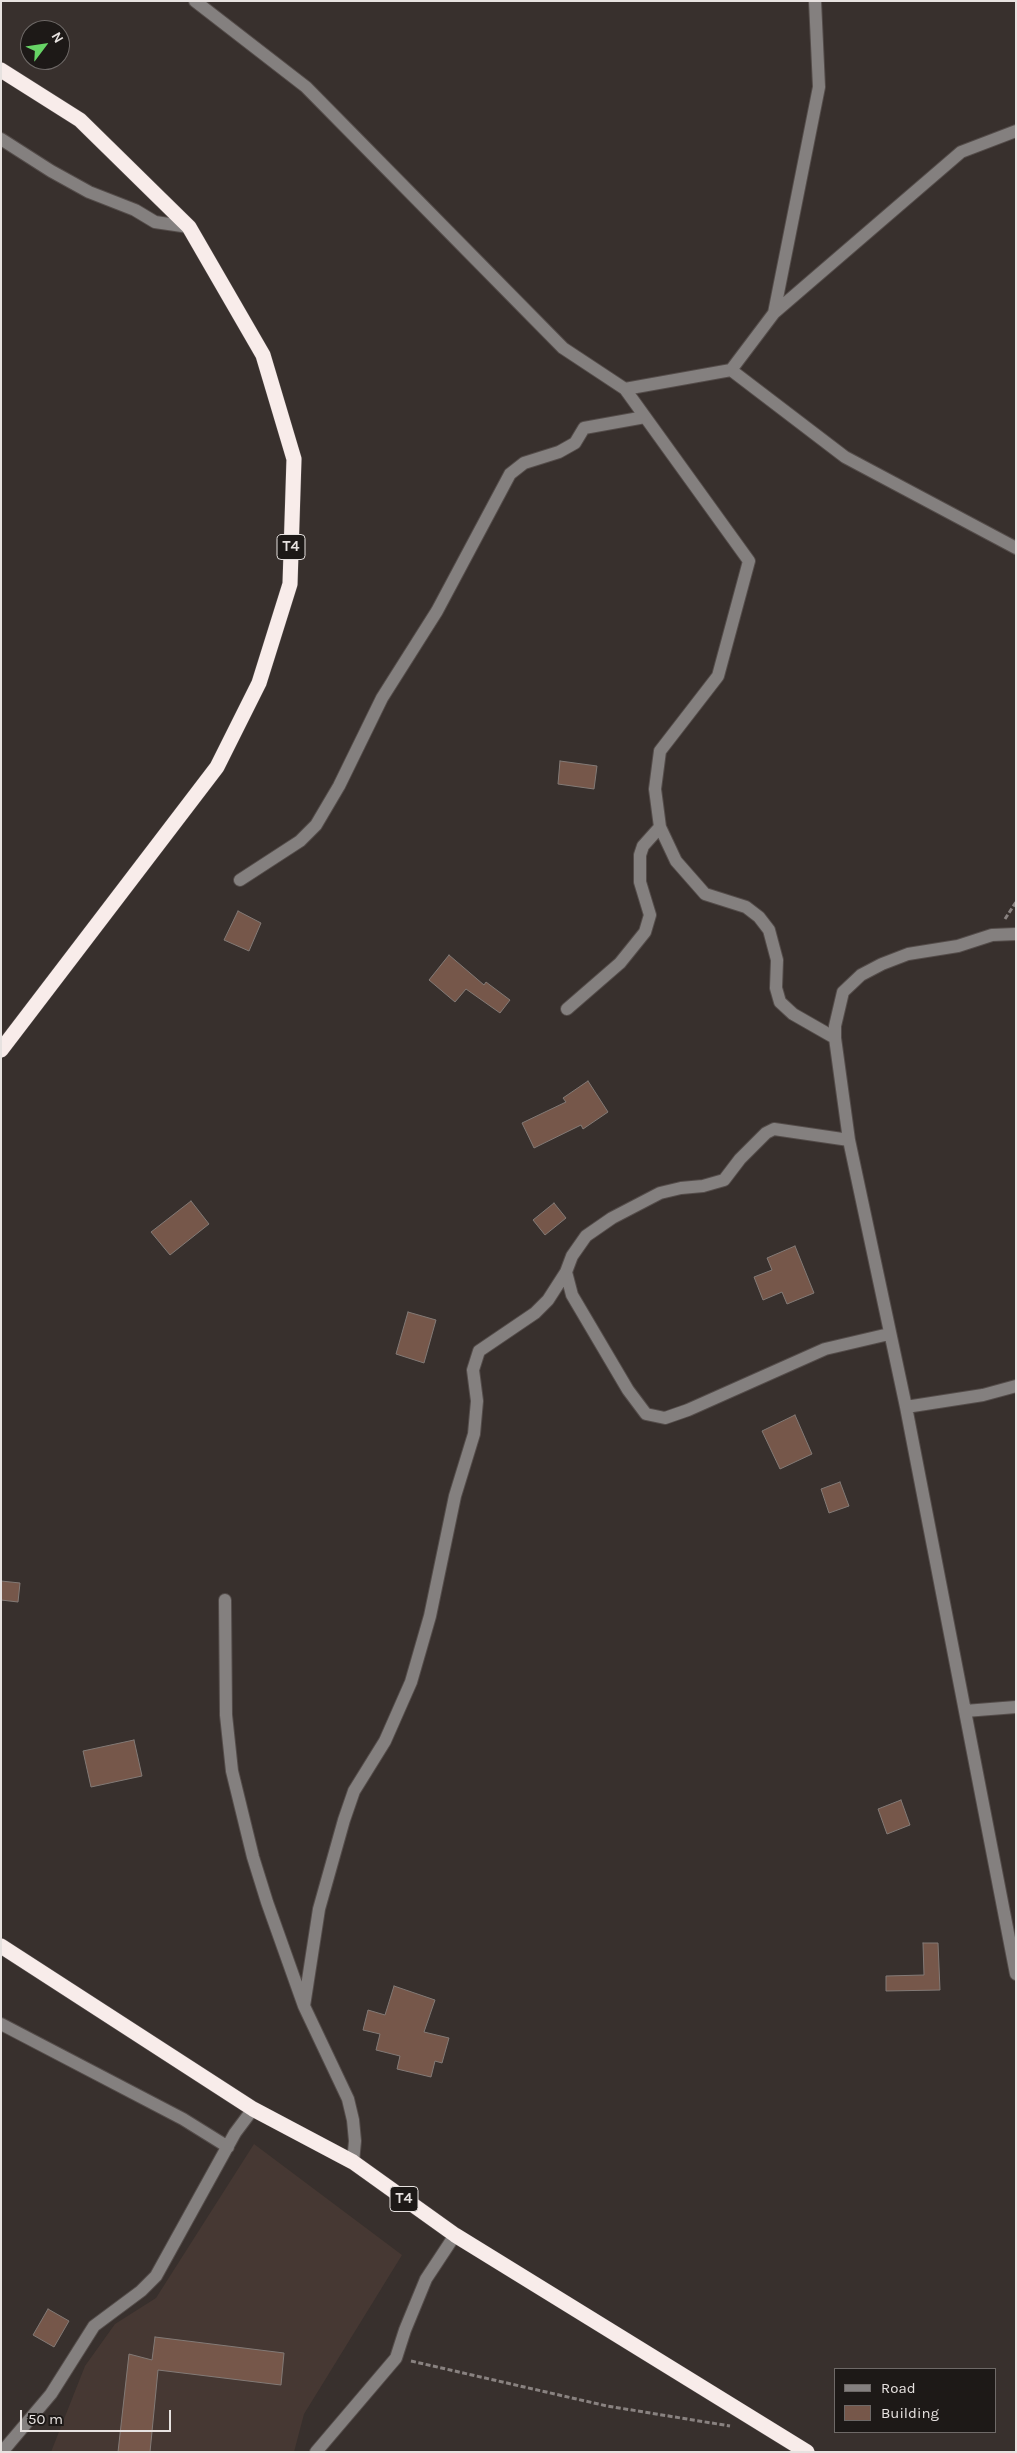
<!DOCTYPE html>
<style>
body{margin:0}
#map{position:relative;width:1017px;height:2453px;overflow:hidden;background:#38302d;font-family:Karla,sans-serif}
canvas{display:block}
.frame{position:absolute;inset:0;border:2px solid #e7e2e0;pointer-events:none}
.legend{position:absolute;left:834px;top:2368px;width:162px;height:65px;box-sizing:border-box;background:#1d1917;border:1px solid #6e6967;margin:0;padding:6px 9px;list-style:none;font-size:15px;color:#e7e2e0}
.legend li{display:flex;align-items:center;gap:10px;height:25px}
.legend b{width:25px;border:1px solid #6e6967}
.north{position:absolute;left:20px;top:20px;width:50px;height:50px;box-sizing:border-box;background:#1d1917;border:1px solid #6e6967;border-radius:50%;rotate:59deg;font-size:14px;font-weight:700;line-height:20px;text-align:center;color:#e7e2e0}
.north::after{content:'';display:block;margin:auto;width:18px;height:22px;background:#67d466;clip-path:polygon(50% 0,100% 100%,50% 72%,0 100%)}
.scale{position:absolute;left:20px;top:2410px;width:151px;height:22px;box-sizing:border-box;border:2px solid #e7e2e0;border-top:0;padding-left:6px;font-size:15px;line-height:18px;white-space:nowrap;color:#e7e2e0;-webkit-text-stroke:4px #1d1917;paint-order:stroke}
</style>
<div id="map">
<canvas width="1017" height="2453"></canvas>
<div class="frame"></div>
<ul class="legend">
<li><b style="height:6px;background:#84807f"></b>Road</li>
<li><b style="height:14px;background:#76574a"></b>Building</li>
</ul>
<div class="north">N</div>
<div class="scale">50 m</div>
</div>
<script>
const g = document.querySelector('canvas').getContext('2d');
g.lineJoin = 'round';
function fillPath(path, color) { g.fillStyle = color; g.fill(path, 'evenodd'); }
const shape = rows => new Path2D(rows.map(r => 'M' + r).join(''));
function trace(path, color, width, dash) { g.strokeStyle = color; g.lineWidth = width; g.lineCap = dash ? 'butt' : 'round'; g.setLineDash(dash || []); g.stroke(path); }
function drawText(font, color, halo, rows, align = 'center') {
  g.font = font + ' Karla,sans-serif'; g.lineWidth = 4; g.setLineDash([]); g.textBaseline = 'middle'; g.strokeStyle = halo; g.fillStyle = color; for (const [text, x, y, turn = 0] of rows) {
    g.save(); g.translate(x, y); g.rotate((+turn || 0) * Math.PI / 180); g.textAlign = isNaN(turn) ? turn : align; if (halo) g.strokeText(text, 0, 0); g.fillText(text, 0, 0); g.restore();
  }
}
fillPath(shape([
 [254,2144,402,2255,304,2414,294,2452,51,2452,85,2366,115,2324,156,2298]
]), '#463833');
const building = shape([
 [560,761,597,766,594,789,558,784,560,761],
 [238,911,261,923,249,951,224,940,238,911],
 [449,955,484,985,486,982,510,1000,500,1013,466,989,455,1002,429,980,449,955],
 [588,1081,608,1112,583,1129,581,1125,534,1148,522,1123,566,1102,563,1098,588,1081],
 [191,1201,209,1224,170,1255,151,1232,191,1201],
 [554,1203,566,1218,545,1235,533,1220,554,1203],
 [795,1246,814,1293,787,1304,782,1292,763,1300,754,1277,772,1270,767,1258,795,1246],
 [408,1312,436,1320,424,1363,396,1354,408,1312],
 [795,1415,812,1454,780,1469,762,1431,795,1415],
 [840,1482,849,1506,829,1513,821,1489,840,1482],
 [1,1581,20,1583,18,1602,1,1600,1,1581],
 [134,1740,142,1776,91,1787,83,1751,134,1740],
 [901,1800,910,1825,887,1834,878,1809,901,1800],
 [923,1943,938,1943,940,1990,886,1991,886,1976,924,1975,923,1943],
 [394,1986,435,2000,424,2032,449,2038,442,2063,435,2061,431,2077,397,2069,400,2056,376,2050,380,2034,363,2030,368,2010,385,2015,394,1986],
 [48,2309,69,2321,54,2347,33,2335,48,2309],
 [155,2337,284,2353,281,2385,158,2370,150,2452,118,2452,129,2354,152,2360,155,2337]
]);
fillPath(building, '#76574a');
trace(building, '#837a76', 1);
const minor = shape([
 [195,1,306,87,563,348,625,389,749,561,718,676,660,751,655,789,660,827,676,861,705,894,746,907,759,917,769,930,777,960,776,988,780,1002,793,1014,835,1038,849,1140,906,1407,1016,1974],
 [1,139,51,171,89,192,135,210,155,222,189,227],
 [774,313,819,87,815,1],
 [731,370,774,313,961,152,1016,131],
 [625,389,731,370,845,457,1016,548],
 [240,880,300,841,316,825,339,786,382,698,437,611,510,474,524,463,559,452,575,443,584,428,645,417],
 [567,1009,620,963,645,932,650,915,640,882,640,855,643,846,660,827],
 [835,1038,835,1026,843,992,861,975,882,964,908,954,958,946,992,935,1016,934],
 [849,1140,774,1129,766,1133,740,1159,724,1180,703,1186,681,1188,660,1193,612,1218,586,1236,572,1256,566,1272,572,1295,628,1390,646,1414,665,1418,688,1410,825,1349,889,1334],
 [906,1407,983,1395,1016,1386],
 [225,1600,226,1715,232,1771,253,1857,267,1902,304,2006,348,2099,353,2120,355,2141,353,2162],
 [965,1711,1016,1707],
 [304,2006,319,1909,344,1820,354,1791,385,1741,411,1682,430,1616,455,1496,474,1434,477,1401,473,1370,479,1351,535,1313,548,1300,566,1272],
 [1,2024,183,2119,228,2147],
 [2,2452,51,2394,94,2326,141,2291,156,2276,235,2133,253,2109],
 [316,2452,396,2358,405,2330,426,2279,455,2235]
]);
const highway = shape([
 [1,70,80,120,189,227,263,355,294,459,290,584,259,683,217,767,1,1050],
 [1,1946,253,2109,353,2162,455,2235,807,2452]
]);
trace(minor, '#544c4a', 14);
trace(highway, '#544c4a', 16);
trace(shape([
 [1005,919,1016,902],
 [411,2361,607,2406,730,2426]
]), '#898280', 3, [5, 2.5]);
trace(minor, '#84807f', 12);
trace(highway, '#f8ecea', 15);
for (const [x, y, w] of [
 [291,547,28],
 [404,2199,28]
]) { const box = new Path2D(); box.roundRect(x - w / 2, y - 12.5, w, 25, 4); g.fillStyle = '#1d1917'; g.fill(box); trace(box, '#e7e2e0', 1); }
drawText('bold 15px', '#e7e2e0', null, [
 ["T4",291,547],
 ["T4",404,2199]
]);
</script>
